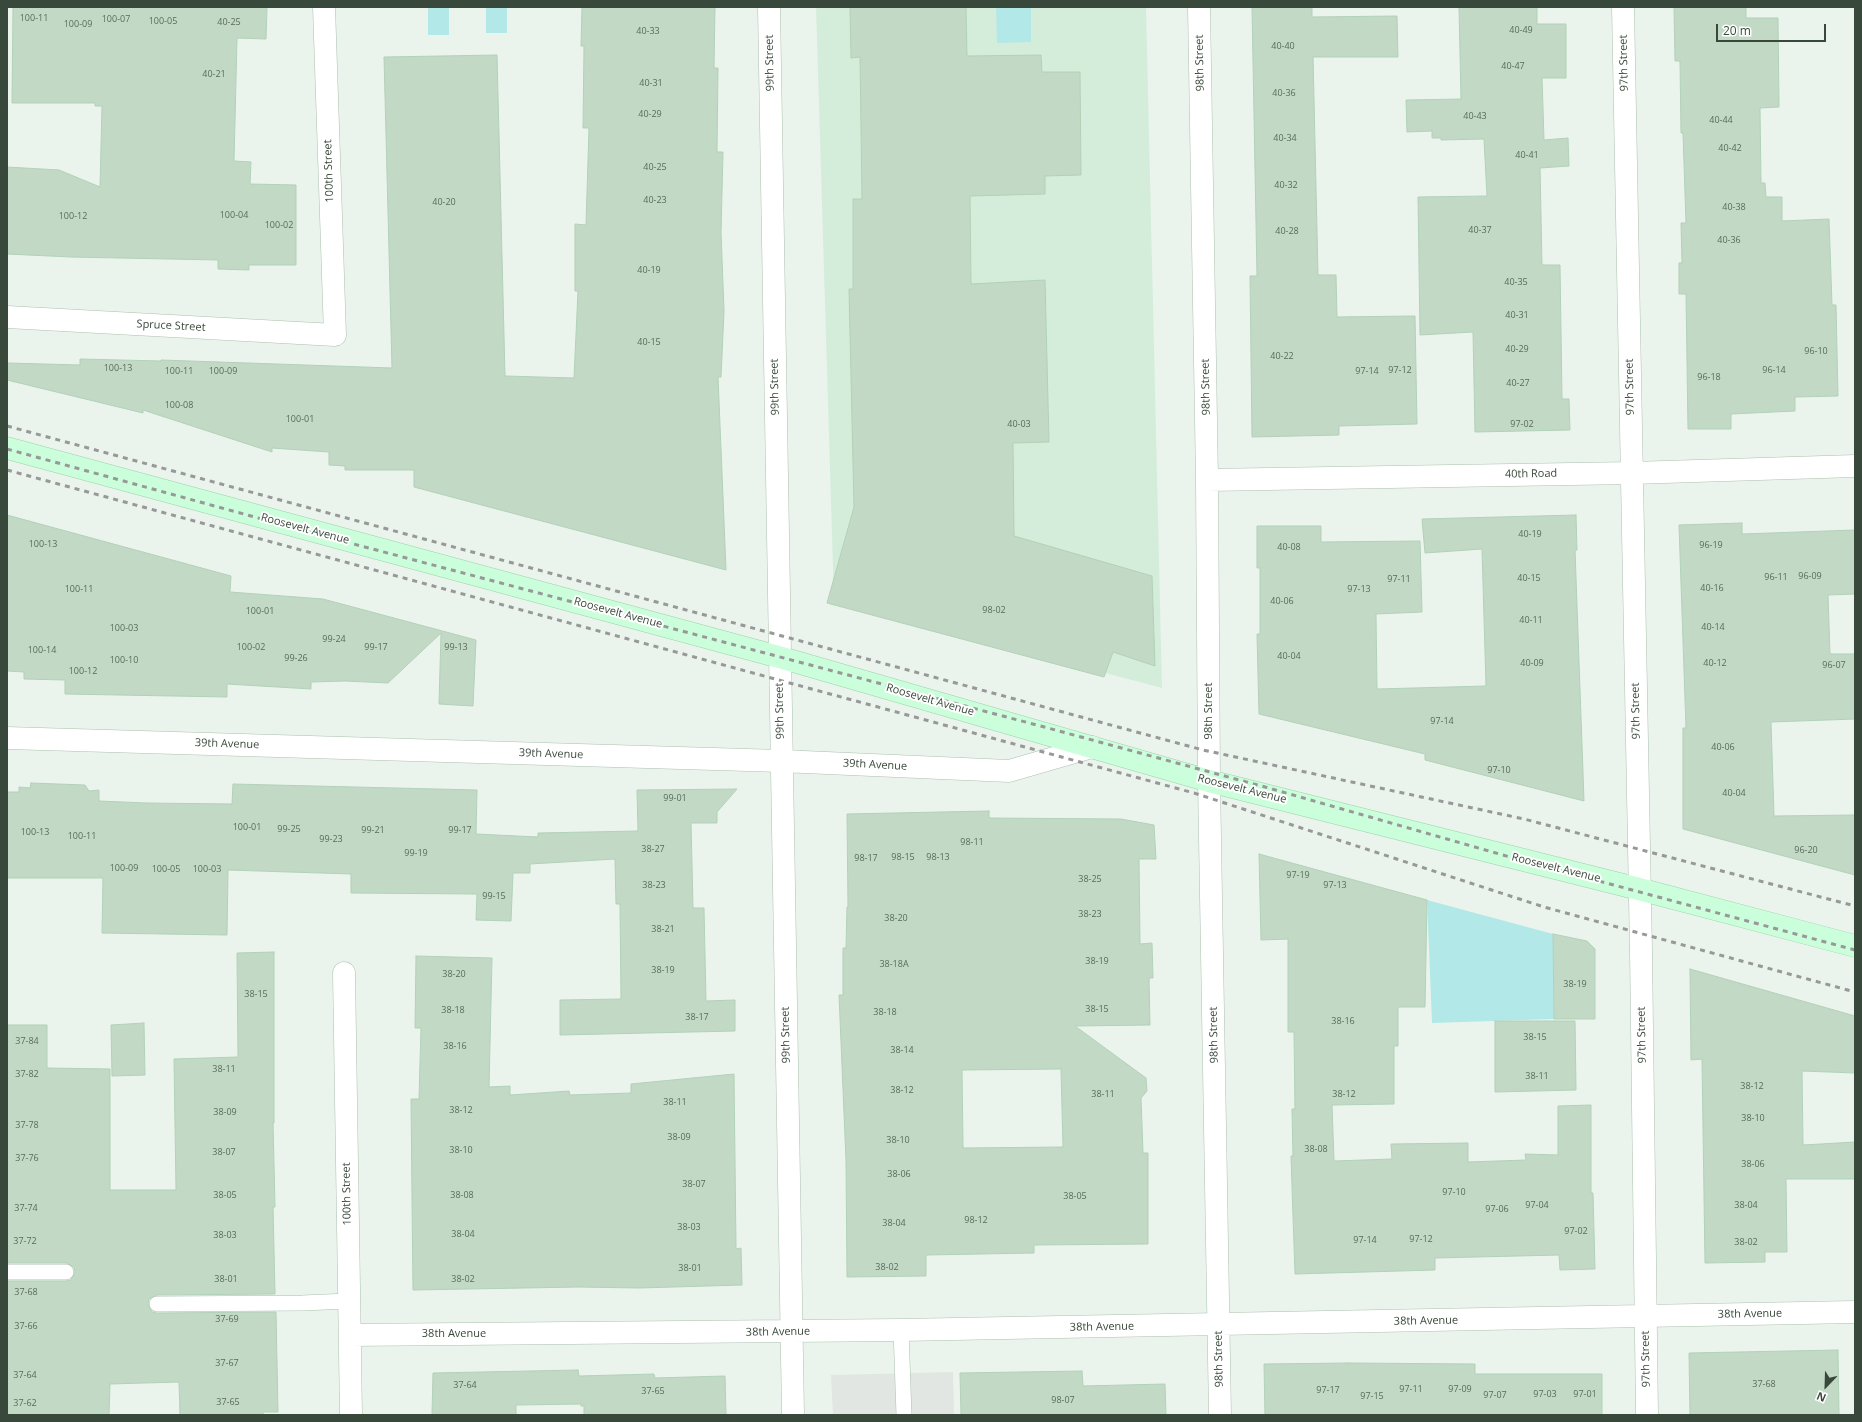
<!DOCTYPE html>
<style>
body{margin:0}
#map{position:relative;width:1862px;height:1422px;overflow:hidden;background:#eaf4ec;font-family:"Open Sans",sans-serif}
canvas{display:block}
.frame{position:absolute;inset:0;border:8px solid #38483a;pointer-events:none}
.north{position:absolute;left:1806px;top:1366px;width:40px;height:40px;-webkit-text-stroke:3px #fff;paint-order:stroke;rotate:203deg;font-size:11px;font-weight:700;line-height:16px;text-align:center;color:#38483a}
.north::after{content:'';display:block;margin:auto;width:14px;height:18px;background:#38483a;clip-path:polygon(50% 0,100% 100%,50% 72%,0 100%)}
.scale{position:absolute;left:1716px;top:24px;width:110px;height:18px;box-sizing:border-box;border:2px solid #38483a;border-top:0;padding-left:5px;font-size:12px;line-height:14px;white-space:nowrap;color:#38483a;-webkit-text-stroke:3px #fff;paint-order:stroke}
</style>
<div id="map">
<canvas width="1862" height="1422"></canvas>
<div class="frame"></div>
<div class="north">N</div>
<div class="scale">20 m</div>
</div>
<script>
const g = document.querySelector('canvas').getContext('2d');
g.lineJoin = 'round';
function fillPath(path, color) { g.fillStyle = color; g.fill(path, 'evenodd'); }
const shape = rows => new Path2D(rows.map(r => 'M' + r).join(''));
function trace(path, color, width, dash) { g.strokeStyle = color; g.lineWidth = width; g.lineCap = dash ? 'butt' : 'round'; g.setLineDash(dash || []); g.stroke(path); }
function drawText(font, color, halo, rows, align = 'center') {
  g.font = font + ' "Open Sans",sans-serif'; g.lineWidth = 4; g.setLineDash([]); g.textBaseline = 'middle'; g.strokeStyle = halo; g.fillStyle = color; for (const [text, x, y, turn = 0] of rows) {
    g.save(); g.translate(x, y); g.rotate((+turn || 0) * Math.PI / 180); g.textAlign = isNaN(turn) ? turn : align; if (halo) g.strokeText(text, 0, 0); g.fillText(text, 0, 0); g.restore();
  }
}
fillPath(shape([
 [816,7,1146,7,1162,688,834,601]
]), '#d4eddb');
fillPath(shape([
 [428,7,449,7,449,35,428,35],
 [486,7,507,7,507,33,486,33],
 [996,7,1031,7,1031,42,997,43],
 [1427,900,1553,934,1554,1019,1432,1023]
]), '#b3e8e8');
fillPath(shape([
 [953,1372,954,1415,833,1415,831,1375]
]), '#e1e6e2');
const building = shape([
 [13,7,267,7,266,39,237,38,234,161,251,162,250,184,296,185,296,265,249,265,249,270,218,269,218,260,71,257,7,254,7,167,59,170,100,187,102,106,95,106,95,103,12,103,13,7],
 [582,7,715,7,714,68,718,68,717,152,723,152,721,232,724,311,721,377,718,377,726,570,414,487,414,470,345,470,345,466,329,465,329,452,272,448,272,452,143,410,143,413,7,380,7,363,80,365,80,359,161,361,161,360,392,368,384,57,497,55,505,376,574,378,578,291,575,291,575,224,586,225,589,128,583,128,584,46,581,46,582,7],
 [850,7,966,7,967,56,1041,55,1042,72,1080,72,1081,175,1045,176,1045,194,970,196,971,284,1045,280,1049,442,1013,443,1014,536,1152,576,1155,666,1113,652,1104,677,827,603,854,507,849,289,853,289,853,199,862,199,860,57,851,58,850,7],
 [1252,7,1312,7,1312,17,1397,16,1398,57,1313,57,1318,275,1336,275,1337,317,1415,316,1417,424,1339,426,1339,435,1252,437,1250,276,1257,276,1252,7],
 [1459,7,1537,7,1537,24,1566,24,1566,78,1542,78,1544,140,1568,138,1569,166,1540,168,1542,265,1560,265,1562,399,1569,399,1570,430,1475,432,1473,332,1420,335,1418,197,1487,196,1484,139,1441,140,1441,138,1432,138,1432,131,1407,132,1406,100,1461,99,1459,7],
 [1674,7,1746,7,1746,18,1778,18,1779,107,1760,108,1761,183,1765,183,1766,197,1782,197,1782,221,1829,219,1832,305,1836,305,1838,396,1795,397,1795,411,1731,414,1731,429,1688,429,1686,294,1679,294,1679,263,1682,263,1681,223,1686,223,1683,133,1681,133,1680,61,1675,61,1674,7],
 [7,515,231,576,230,592,323,599,476,640,473,706,439,704,441,633,388,683,345,681,311,682,311,689,227,684,227,697,65,694,65,680,24,679,24,672,7,671,7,515],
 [1576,515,1577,550,1575,550,1584,801,1425,760,1425,754,1259,714,1257,634,1260,634,1260,568,1257,568,1257,526,1321,526,1321,542,1420,541,1422,612,1376,614,1377,689,1486,686,1482,549,1425,553,1422,519,1576,515],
 [1742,523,1742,534,1855,530,1855,594,1828,595,1830,654,1855,654,1855,719,1771,722,1774,816,1855,815,1855,875,1683,829,1683,728,1686,728,1679,525,1742,523],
 [31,783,85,785,89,791,99,790,99,801,146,803,232,804,233,784,477,790,476,834,538,837,538,833,638,831,637,790,737,789,717,812,717,823,691,823,693,908,704,908,706,1001,735,1000,735,1031,560,1035,560,1000,621,999,620,904,616,904,615,859,530,864,530,873,513,873,511,921,476,920,477,894,351,893,351,874,228,870,227,935,102,933,103,878,7,878,7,792,19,792,19,787,30,788,31,783],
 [989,811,989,818,1121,819,1154,825,1156,859,1139,859,1140,944,1152,943,1153,978,1149,978,1150,1025,1075,1026,1146,1078,1147,1091,1141,1098,1143,1153,1148,1153,1148,1244,1034,1245,1034,1253,926,1255,926,1276,847,1277,846,1160,839,995,843,995,843,948,846,948,847,907,848,907,847,814,989,811],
 [1061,1069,1063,1147,963,1148,962,1070,1061,1069],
 [1259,854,1427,900,1425,1007,1398,1007,1398,1046,1394,1046,1394,1104,1332,1105,1334,1161,1392,1159,1391,1144,1468,1143,1468,1162,1526,1160,1525,1154,1558,1155,1558,1106,1591,1105,1591,1193,1593,1193,1595,1269,1560,1270,1559,1255,1435,1258,1435,1270,1295,1274,1291,1156,1293,1156,1292,1109,1295,1109,1294,1032,1288,1032,1288,939,1261,940,1259,854],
 [1553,934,1587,941,1595,949,1595,1019,1554,1019,1553,934],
 [274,952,274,1123,273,1123,275,1207,273,1207,275,1294,157,1295,149,1299,148,1304,152,1312,157,1313,276,1312,278,1412,263,1412,263,1415,180,1415,179,1382,110,1384,109,1415,7,1415,7,1281,66,1281,71,1280,75,1272,74,1267,66,1263,7,1263,7,1025,47,1025,47,1068,110,1069,110,1190,176,1190,174,1059,238,1057,237,953,274,952],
 [416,956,492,958,489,1087,510,1086,510,1095,569,1091,570,1095,631,1093,631,1084,734,1074,736,1249,741,1248,742,1285,639,1288,579,1287,413,1290,411,1099,419,1099,421,1028,415,1028,416,956],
 [1690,969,1855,1016,1855,1073,1802,1071,1803,1145,1855,1142,1855,1179,1786,1179,1787,1252,1765,1252,1765,1262,1705,1263,1702,1059,1691,1060,1690,969],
 [1495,1021,1575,1021,1576,1090,1495,1092,1495,1021],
 [144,1023,145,1075,112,1076,111,1025,144,1023],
 [1838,1350,1839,1415,1690,1415,1689,1353,1838,1350],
 [1349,1363,1475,1364,1475,1374,1602,1374,1602,1415,1265,1415,1264,1364,1349,1363],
 [578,1370,579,1376,654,1374,655,1378,725,1376,726,1415,584,1415,584,1406,581,1406,581,1404,516,1405,516,1415,432,1415,433,1373,578,1370],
 [1082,1371,1083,1386,1165,1384,1166,1415,961,1415,960,1373,1082,1371]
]);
fillPath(building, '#c2d9c6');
trace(building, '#b2d1b7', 1);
const lane = shape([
 [7,1272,66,1272],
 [157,1304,302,1303,349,1301],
 [901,1330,904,1415]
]);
const street = shape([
 [769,7,793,1415],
 [1199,7,1207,480,1209,781,1220,1415],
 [1623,7,1641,951,1647,1415],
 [7,317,335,335,324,7],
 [1207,480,1632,473,1855,466],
 [7,738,781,761,1009,771,1092,747],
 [344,973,351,1415],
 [350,1335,901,1330,1855,1312]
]);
const secondary = shape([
 [7,448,779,657,1209,781,1639,889,1855,946]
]);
trace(lane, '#acc0b0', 16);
trace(street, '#acc0b0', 23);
trace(secondary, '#9ad3aa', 23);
trace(lane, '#fff', 15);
trace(street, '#fff', 22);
trace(secondary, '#cbfeda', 22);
trace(shape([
 [7,426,1203,750,1524,819,1855,906],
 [7,449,331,538,1048,728,1265,787,1517,859,1855,950],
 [7,470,1194,793,1544,907,1855,992]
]), '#989898', 3, [5, 5]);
drawText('9px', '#5a6c5d', null, [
 ["100-11",34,18],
 ["100-07",116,19],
 ["100-05",163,21],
 ["40-25",229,22],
 ["100-09",78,24],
 ["40-49",1521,30],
 ["40-33",648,31],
 ["40-40",1283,46],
 ["40-47",1513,66],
 ["40-21",214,74],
 ["40-31",651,83],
 ["40-36",1284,93],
 ["40-29",650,114],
 ["40-43",1475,116],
 ["40-44",1721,120],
 ["40-34",1285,138],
 ["40-42",1730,148],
 ["40-41",1527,155],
 ["40-25",655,167],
 ["40-32",1286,185],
 ["40-23",655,200],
 ["40-20",444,202],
 ["40-38",1734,207],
 ["100-04",234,215],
 ["100-12",73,216],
 ["100-02",279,225],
 ["40-37",1480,230],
 ["40-28",1287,231],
 ["40-36",1729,240],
 ["40-19",649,270],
 ["40-35",1516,282],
 ["40-31",1517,315],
 ["40-15",649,342],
 ["40-29",1517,349],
 ["96-10",1816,351],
 ["40-22",1282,356],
 ["100-13",118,368],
 ["97-12",1400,370],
 ["96-14",1774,370],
 ["100-11",179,371],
 ["100-09",223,371],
 ["97-14",1367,371],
 ["96-18",1709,377],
 ["40-27",1518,383],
 ["100-08",179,405],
 ["100-01",300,419],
 ["40-03",1019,424],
 ["97-02",1522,424],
 ["40-19",1530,534],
 ["100-13",43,544],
 ["96-19",1711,545],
 ["40-08",1289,547],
 ["96-09",1810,576],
 ["96-11",1776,577],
 ["40-15",1529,578],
 ["97-11",1399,579],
 ["40-16",1712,588],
 ["100-11",79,589],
 ["97-13",1359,589],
 ["40-06",1282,601],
 ["98-02",994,610],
 ["100-01",260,611],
 ["40-11",1531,620],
 ["40-14",1713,627],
 ["100-03",124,628],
 ["99-24",334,639],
 ["100-02",251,647],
 ["99-17",376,647],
 ["99-13",456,647],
 ["100-14",42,650],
 ["40-04",1289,656],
 ["99-26",296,658],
 ["100-10",124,660],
 ["40-09",1532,663],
 ["40-12",1715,663],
 ["96-07",1834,665],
 ["100-12",83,671],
 ["97-14",1442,721],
 ["40-06",1723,747],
 ["97-10",1499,770],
 ["40-04",1734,793],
 ["99-01",675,798],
 ["100-01",247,827],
 ["99-25",289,829],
 ["99-21",373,830],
 ["99-17",460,830],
 ["100-13",35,832],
 ["100-11",82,836],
 ["99-23",331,839],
 ["98-11",972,842],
 ["38-27",653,849],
 ["96-20",1806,850],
 ["99-19",416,853],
 ["98-15",903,857],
 ["98-13",938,857],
 ["98-17",866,858],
 ["100-09",124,868],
 ["100-05",166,869],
 ["100-03",207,869],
 ["97-19",1298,875],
 ["38-25",1090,879],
 ["38-23",654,885],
 ["97-13",1335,885],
 ["99-15",494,896],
 ["38-23",1090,914],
 ["38-20",896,918],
 ["38-21",663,929],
 ["38-19",1097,961],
 ["38-18A",894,964],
 ["38-19",663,970],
 ["38-20",454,974],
 ["38-19",1575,984],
 ["38-15",256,994],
 ["38-15",1097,1009],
 ["38-18",453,1010],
 ["38-18",885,1012],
 ["38-17",697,1017],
 ["38-16",1343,1021],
 ["38-15",1535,1037],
 ["37-84",27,1041],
 ["38-16",455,1046],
 ["38-14",902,1050],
 ["38-11",224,1069],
 ["37-82",27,1074],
 ["38-11",1537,1076],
 ["38-12",1752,1086],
 ["38-12",902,1090],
 ["38-11",1103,1094],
 ["38-12",1344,1094],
 ["38-11",675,1102],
 ["38-12",461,1110],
 ["38-09",225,1112],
 ["38-10",1753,1118],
 ["37-78",27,1125],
 ["38-09",679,1137],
 ["38-10",898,1140],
 ["38-08",1316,1149],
 ["38-10",461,1150],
 ["38-07",224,1152],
 ["37-76",27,1158],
 ["38-06",1753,1164],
 ["38-06",899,1174],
 ["38-07",694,1184],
 ["97-10",1454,1192],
 ["38-05",225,1195],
 ["38-08",462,1195],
 ["38-05",1075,1196],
 ["97-04",1537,1205],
 ["38-04",1746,1205],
 ["37-74",26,1208],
 ["97-06",1497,1209],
 ["98-12",976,1220],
 ["38-04",894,1223],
 ["38-03",689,1227],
 ["97-02",1576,1231],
 ["38-04",463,1234],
 ["38-03",225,1235],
 ["97-12",1421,1239],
 ["97-14",1365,1240],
 ["37-72",25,1241],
 ["38-02",1746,1242],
 ["38-02",887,1267],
 ["38-01",690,1268],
 ["38-01",226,1279],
 ["38-02",463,1279],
 ["37-68",26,1292],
 ["37-69",227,1319],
 ["37-66",26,1326],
 ["37-67",227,1363],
 ["37-64",25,1375],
 ["37-68",1764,1384],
 ["37-64",465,1385],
 ["97-11",1411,1389],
 ["97-09",1460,1389],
 ["97-17",1328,1390],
 ["37-65",653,1391],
 ["97-03",1545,1394],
 ["97-01",1585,1394],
 ["97-07",1495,1395],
 ["97-15",1372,1396],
 ["98-07",1063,1400],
 ["37-65",228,1402],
 ["37-62",25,1403]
]);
drawText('11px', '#38483a', '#fff', [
 ["99th Street",770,63,-91],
 ["98th Street",1200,63,-91],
 ["97th Street",1624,63,-91],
 ["100th Street",329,171,-92],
 ["Spruce Street",171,326,3],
 ["99th Street",775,387,-91],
 ["98th Street",1206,387,-91],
 ["97th Street",1630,387,-91],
 ["40th Road",1531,474,-1],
 ["Roosevelt Avenue",305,529,15],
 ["Roosevelt Avenue",618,613,15],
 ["Roosevelt Avenue",930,700,16],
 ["99th Street",780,711,-91],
 ["98th Street",1209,711,-90],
 ["97th Street",1636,711,-91],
 ["39th Avenue",227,744,2],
 ["39th Avenue",551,754,2],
 ["39th Avenue",875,765,3],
 ["Roosevelt Avenue",1242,789,14],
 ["Roosevelt Avenue",1556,868,14],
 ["99th Street",786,1035,-91],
 ["98th Street",1214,1035,-91],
 ["97th Street",1642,1035,-91],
 ["100th Street",347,1194,-91],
 ["38th Avenue",1750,1314,-1],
 ["38th Avenue",1426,1321,-1],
 ["38th Avenue",1102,1327,-1],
 ["38th Avenue",778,1332,-1],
 ["38th Avenue",454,1334],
 ["98th Street",1219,1359,-91],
 ["97th Street",1646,1359,-91]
]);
</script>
